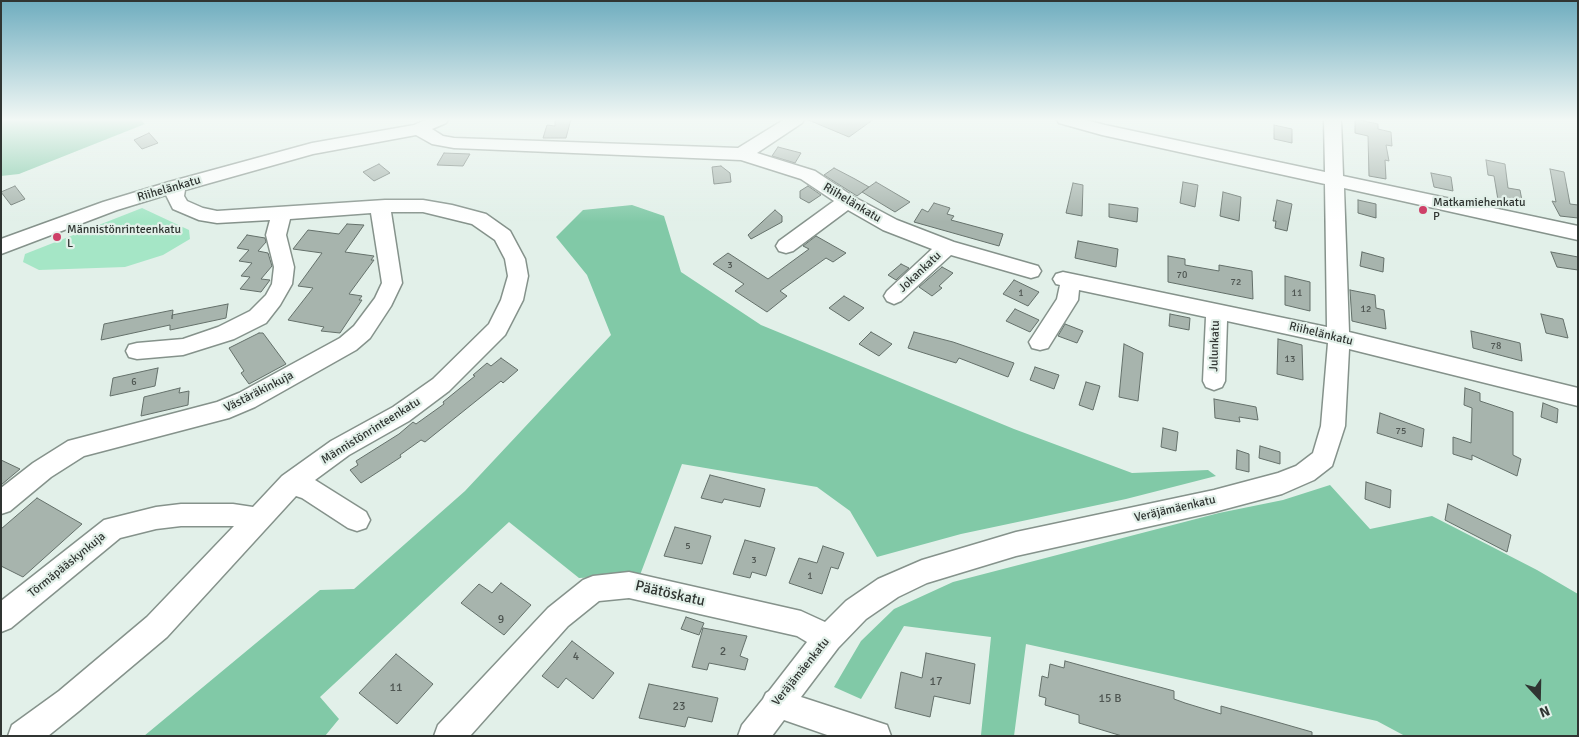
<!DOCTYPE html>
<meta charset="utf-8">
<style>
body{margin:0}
#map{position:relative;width:1579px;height:737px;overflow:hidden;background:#e2f0e9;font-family:Signika,sans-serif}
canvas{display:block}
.frame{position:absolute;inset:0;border:2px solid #303532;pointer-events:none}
.north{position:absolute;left:1514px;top:672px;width:50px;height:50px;-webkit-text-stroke:4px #e2f0e9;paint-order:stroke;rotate:159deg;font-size:14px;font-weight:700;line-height:20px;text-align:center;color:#303532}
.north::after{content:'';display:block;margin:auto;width:18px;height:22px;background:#303532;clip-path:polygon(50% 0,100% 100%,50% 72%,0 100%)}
</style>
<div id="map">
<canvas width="1579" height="737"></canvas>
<div class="frame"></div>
<div class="north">N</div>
</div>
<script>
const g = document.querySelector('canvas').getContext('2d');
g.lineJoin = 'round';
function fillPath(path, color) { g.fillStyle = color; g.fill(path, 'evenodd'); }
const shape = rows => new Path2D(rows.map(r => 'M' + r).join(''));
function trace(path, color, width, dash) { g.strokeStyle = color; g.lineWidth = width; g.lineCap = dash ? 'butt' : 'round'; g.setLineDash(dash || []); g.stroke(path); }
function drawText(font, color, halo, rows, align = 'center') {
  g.font = font + ' Signika,sans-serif'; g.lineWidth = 4.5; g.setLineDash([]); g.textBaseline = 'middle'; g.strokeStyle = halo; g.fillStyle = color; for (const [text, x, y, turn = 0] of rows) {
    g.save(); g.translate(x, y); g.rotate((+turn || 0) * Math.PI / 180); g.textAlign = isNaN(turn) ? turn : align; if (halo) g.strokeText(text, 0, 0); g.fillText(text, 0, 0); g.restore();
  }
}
fillPath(shape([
 [142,208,189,230,190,239,163,255,125,267,39,270,23,262,25,254]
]), '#a5e6c6');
fillPath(shape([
 [1,119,140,119,145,124,19,174,1,176],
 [632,205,664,216,681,272,761,325,1014,429,1132,473,1208,470,1216,476,1126,499,961,534,877,557,850,511,817,487,682,464,640,575,579,578,509,522,320,697,339,719,325,736,144,736,320,590,354,589,465,491,611,335,587,275,556,237,583,210],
 [1330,485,1370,529,1432,516,1537,570,1578,594,1578,736,1405,736,1377,721,1026,644,1014,736,983,736,981,735,991,637,904,626,861,699,834,687,861,641,894,609,953,582,1219,513,1283,500]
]), '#81c9a7');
const building = shape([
 [555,119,571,119,566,138,543,138,547,125,555,126,555,119],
 [806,119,874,119,849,137,806,119],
 [1355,119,1378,124,1378,129,1391,132,1392,146,1386,145,1389,161,1385,160,1386,179,1369,176,1368,136,1355,133,1355,119],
 [1274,125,1292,129,1292,143,1274,139,1274,125],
 [149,133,158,143,142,149,134,140,149,133],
 [778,147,801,153,795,163,772,156,778,147],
 [444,153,470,154,463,166,437,165,444,153],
 [1486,160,1505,164,1508,188,1520,190,1523,206,1498,200,1494,176,1488,175,1486,160],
 [379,164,390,173,374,181,363,172,379,164],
 [721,166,730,173,731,182,714,184,712,167,721,166],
 [834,168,855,179,869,187,857,196,824,175,834,168],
 [1550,169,1564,172,1570,204,1578,205,1578,218,1560,216,1552,201,1556,202,1550,169],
 [1431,173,1451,177,1453,191,1434,187,1431,173],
 [876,182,910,202,895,212,862,192,876,182],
 [1183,182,1198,185,1195,207,1180,203,1183,182],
 [1073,183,1083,185,1082,216,1066,213,1073,183],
 [15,186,25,199,11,205,1,192,15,186],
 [808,186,821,195,809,203,800,198,800,191,808,186],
 [1223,192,1241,197,1239,221,1220,216,1223,192],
 [1277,200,1292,204,1287,231,1275,228,1276,221,1273,221,1277,200],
 [1358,200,1376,204,1376,218,1358,213,1358,200],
 [934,203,950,208,947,214,954,216,951,220,1003,234,999,246,914,222,922,209,928,212,934,203],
 [1109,204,1138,208,1137,222,1109,217,1109,204],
 [775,210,782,216,782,222,751,239,748,235,775,210],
 [347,224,364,225,345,252,374,256,371,260,374,260,349,294,362,296,359,300,362,300,340,333,321,331,324,327,288,320,313,288,298,286,322,253,293,249,308,230,339,234,347,224],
 [247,235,265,238,266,242,258,251,268,253,272,266,261,279,270,280,261,292,240,289,250,277,241,276,252,263,239,261,249,250,237,248,247,235],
 [816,236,846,253,833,262,826,258,780,291,787,296,767,312,735,291,744,284,713,264,728,253,768,279,809,249,803,246,816,236],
 [1078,241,1118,249,1116,267,1075,258,1078,241],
 [1362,252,1384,258,1383,272,1360,266,1362,252],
 [1551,252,1578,257,1578,270,1557,267,1551,252],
 [1168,256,1185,259,1185,265,1219,271,1219,265,1252,271,1253,299,1168,282,1168,256],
 [901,264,909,268,896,280,888,275,901,264],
 [942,267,953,273,939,286,942,288,932,296,919,287,942,267],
 [1285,276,1310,282,1310,311,1285,305,1285,276],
 [1014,280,1039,292,1028,306,1003,294,1014,280],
 [1350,290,1375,295,1376,308,1384,310,1386,329,1352,321,1350,290],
 [844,296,864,308,849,321,829,308,844,296],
 [228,304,226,318,170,330,170,325,101,340,104,324,173,310,172,319,172,315,228,304],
 [1015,309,1039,320,1030,332,1006,321,1015,309],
 [1170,314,1190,318,1189,330,1169,326,1170,314],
 [1541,314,1563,319,1568,338,1546,333,1541,314],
 [1065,324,1083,331,1077,343,1058,336,1065,324],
 [1471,331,1520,343,1522,361,1473,348,1471,331],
 [871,332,892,344,879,356,859,344,871,332],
 [914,332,953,342,1014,363,1008,377,959,358,956,363,908,348,914,332],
 [259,333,263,333,286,364,249,384,241,373,244,371,229,348,259,333],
 [1278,339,1302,345,1303,380,1277,374,1278,339],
 [1124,344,1143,353,1138,401,1119,397,1124,344],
 [501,358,518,370,503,383,501,381,425,442,421,440,400,455,401,457,361,483,350,470,358,465,356,461,399,434,413,422,416,424,444,404,443,402,475,376,473,375,487,363,491,366,501,358],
 [1035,367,1059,375,1054,389,1030,380,1035,367],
 [158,368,155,386,110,396,113,378,158,368],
 [1086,382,1100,386,1093,410,1079,405,1086,382],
 [180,388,179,393,189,391,188,405,141,416,144,397,180,388],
 [1465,388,1480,393,1480,401,1513,412,1513,455,1521,459,1517,476,1472,455,1472,460,1453,454,1453,437,1471,443,1472,408,1464,405,1465,388],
 [1214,399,1256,407,1258,420,1239,417,1240,422,1215,418,1214,399],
 [1543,403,1558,409,1557,423,1541,417,1543,403],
 [1380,413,1424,429,1422,447,1377,433,1380,413],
 [1163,428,1178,432,1176,451,1161,447,1163,428],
 [1260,446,1280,452,1280,464,1259,458,1260,446],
 [1237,450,1249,454,1249,472,1236,469,1237,450],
 [1,460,20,469,1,485,1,460],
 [710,475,765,489,760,507,724,499,722,503,701,498,710,475],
 [1366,482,1391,490,1390,508,1365,499,1366,482],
 [37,498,82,524,23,577,1,566,1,529,37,498],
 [1448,504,1511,535,1507,552,1445,520,1448,504],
 [675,527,711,536,702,564,664,556,675,527],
 [745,540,775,548,766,576,752,572,750,578,733,574,745,540],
 [823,546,844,553,838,569,831,567,822,594,789,583,799,558,817,563,823,546],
 [501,583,531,605,504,635,461,603,479,584,492,593,501,583],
 [686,617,704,623,699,635,681,629,686,617],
 [703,628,747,636,740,656,748,659,745,670,709,663,707,670,692,667,703,628],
 [572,641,614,673,593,699,566,678,558,688,542,676,572,641],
 [926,653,975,664,970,704,934,696,930,717,895,708,901,672,922,678,926,653],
 [396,654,433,684,397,724,359,693,396,654],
 [1065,661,1174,691,1174,699,1185,703,1221,714,1221,706,1312,732,1312,736,1122,736,1079,723,1079,715,1045,705,1046,698,1039,696,1042,676,1048,678,1050,664,1064,668,1065,661],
 [649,684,718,698,712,722,688,717,685,727,639,718,649,684]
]);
fillPath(building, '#a7b4ad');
trace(building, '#64706a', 1);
const minor = shape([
 [427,119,448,119,446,123,432,129,443,136,454,138,738,148,785,119,804,119,802,123,757,153,815,171,854,197,897,220,954,242,1038,266,1041,271,1038,276,1031,278,951,255,901,301,894,304,887,301,884,296,887,291,932,249,883,230,848,210,793,251,786,253,779,251,776,246,779,241,834,201,801,179,741,160,454,148,432,144,416,135,313,154,185,190,184,196,187,201,203,208,217,211,385,200,423,200,452,205,486,214,510,231,525,259,528,276,523,300,505,335,449,391,409,421,349,455,315,480,366,512,370,520,366,528,357,531,348,528,302,498,296,496,167,637,79,711,48,736,8,736,12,725,59,691,147,617,234,526,181,526,156,529,120,538,11,628,1,632,1,601,104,520,156,507,181,504,233,504,253,507,282,476,331,441,393,407,433,379,489,324,501,300,508,276,505,259,495,240,472,224,423,212,391,212,402,283,391,306,370,338,356,350,255,407,229,418,84,456,51,477,10,511,1,514,1,488,33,463,68,441,217,402,239,393,340,338,354,326,375,298,382,283,371,213,290,219,286,235,294,267,292,284,280,305,266,323,234,339,183,355,137,359,129,357,126,351,129,345,137,343,183,339,218,327,250,311,266,295,272,284,274,267,266,235,270,220,217,223,199,220,173,209,166,195,117,210,1,254,1,239,103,202,169,182,312,143,414,125,427,119],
 [1057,119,1082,119,1105,125,1325,172,1324,119,1341,119,1343,176,1578,226,1578,240,1344,188,1349,332,1578,388,1578,406,1349,349,1345,426,1332,466,1314,480,1282,494,1214,512,1016,556,927,583,898,597,866,619,838,648,801,697,887,725,891,736,830,736,784,720,772,736,738,736,742,725,763,699,766,693,769,691,807,642,797,636,629,598,599,601,568,626,470,736,434,736,438,725,548,608,583,580,593,576,629,572,801,611,825,622,846,601,878,579,922,560,1016,532,1214,490,1278,473,1296,466,1313,453,1321,426,1328,343,1227,321,1225,381,1222,387,1214,390,1206,387,1203,381,1206,317,1079,290,1078,300,1048,348,1040,350,1032,348,1029,342,1057,299,1060,285,1056,284,1053,279,1056,274,1063,272,1327,327,1325,184,1102,135,1059,123,1057,119]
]);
trace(minor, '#85928b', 3);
fillPath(minor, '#fff');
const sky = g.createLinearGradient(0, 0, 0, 222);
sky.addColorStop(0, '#6fadbf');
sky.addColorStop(0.54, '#f2f8f5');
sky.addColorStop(1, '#f2f8f500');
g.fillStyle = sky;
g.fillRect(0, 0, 1579, 222);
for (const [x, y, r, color] of [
 [1423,210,5,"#ce4068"],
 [57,237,5,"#ce4068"]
]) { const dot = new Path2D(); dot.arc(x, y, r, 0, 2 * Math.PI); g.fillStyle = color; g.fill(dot); trace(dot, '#e2f0e9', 2); }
drawText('10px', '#4e5551', null, [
 ["3",730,265],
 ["70",1182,275],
 ["72",1236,282],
 ["1",1021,293],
 ["11",1297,293],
 ["12",1366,309],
 ["78",1496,346],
 ["13",1290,359],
 ["6",134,382],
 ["75",1401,431],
 ["5",688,546],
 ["3",754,560],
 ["1",810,576]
]);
drawText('12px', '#303532', '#e2f0e9', [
 ["Riihelänkatu",169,189,-16],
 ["Riihelänkatu",852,203,31],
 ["Jokankatu",920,272,-43],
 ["Riihelänkatu",1321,334,14],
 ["Julunkatu",1215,346,-88],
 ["Västäräkinkuja",259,392,-27],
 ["Männistönrinteenkatu",371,431,-32],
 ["Veräjämäenkatu",1175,509,-13],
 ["Törmäpääskynkuja",67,565,-39],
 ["Veräjämäenkatu",801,672,-51]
]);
drawText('12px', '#303532', '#e2f0e9', [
 ["Matkamiehenkatu",1433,203],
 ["P",1433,217],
 ["Männistönrinteenkatu",67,230],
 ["L",67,244]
], 'left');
drawText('12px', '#4e5551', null, [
 ["9",501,620],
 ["2",723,652],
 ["4",576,657],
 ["17",936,682],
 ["11",396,688],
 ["15 B",1110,699],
 ["23",679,707]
]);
drawText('15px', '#303532', '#e2f0e9', [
 ["Päätöskatu",670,594,13]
]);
</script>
